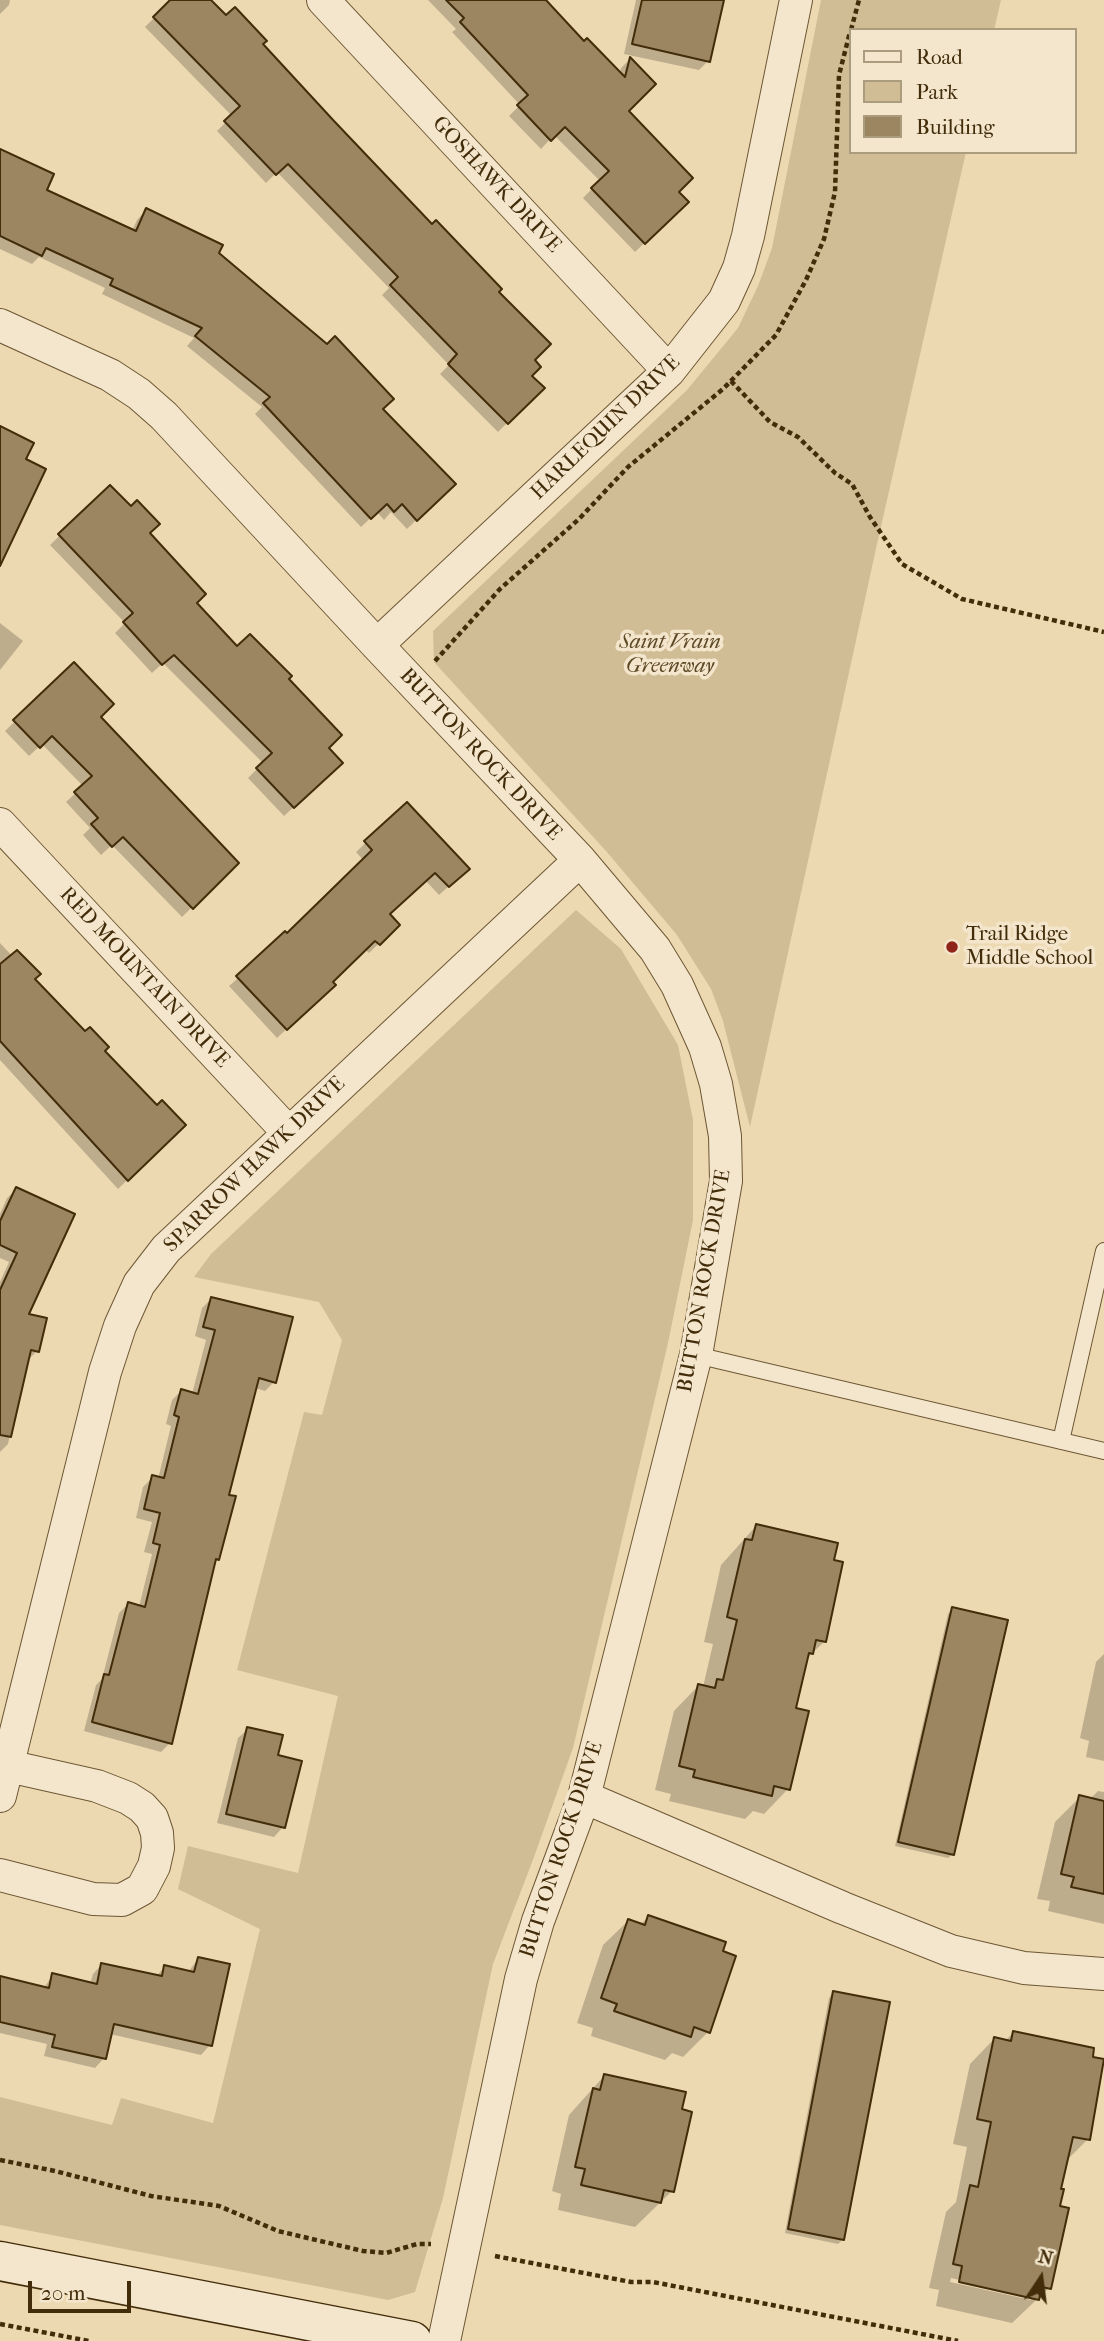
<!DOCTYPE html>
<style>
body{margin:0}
#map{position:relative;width:1104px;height:2341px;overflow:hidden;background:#edd9b1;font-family:"IM FELL French Canon",serif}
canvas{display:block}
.legend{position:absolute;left:849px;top:28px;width:228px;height:126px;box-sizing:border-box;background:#f3e6cc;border:2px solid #ac9c7e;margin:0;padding:9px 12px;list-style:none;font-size:21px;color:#422c0a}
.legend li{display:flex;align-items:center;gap:14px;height:35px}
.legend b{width:35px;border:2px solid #ac9c7e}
.north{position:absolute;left:1006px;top:2243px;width:70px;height:70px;-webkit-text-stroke:5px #f3e6cc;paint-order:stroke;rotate:13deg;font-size:19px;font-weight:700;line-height:28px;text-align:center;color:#422c0a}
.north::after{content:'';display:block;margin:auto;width:24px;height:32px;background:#422c0a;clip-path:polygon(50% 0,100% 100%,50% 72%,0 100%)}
.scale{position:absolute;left:28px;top:2281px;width:103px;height:32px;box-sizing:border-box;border:4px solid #422c0a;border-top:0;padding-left:9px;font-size:21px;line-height:24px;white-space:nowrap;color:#422c0a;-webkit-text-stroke:5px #f3e6cc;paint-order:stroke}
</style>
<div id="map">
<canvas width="1104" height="2341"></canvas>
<ul class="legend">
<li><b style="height:9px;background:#f3e6cc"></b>Road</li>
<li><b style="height:19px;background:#d0bc95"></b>Park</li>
<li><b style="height:19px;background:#9b8661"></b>Building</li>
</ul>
<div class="north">N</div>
<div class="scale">20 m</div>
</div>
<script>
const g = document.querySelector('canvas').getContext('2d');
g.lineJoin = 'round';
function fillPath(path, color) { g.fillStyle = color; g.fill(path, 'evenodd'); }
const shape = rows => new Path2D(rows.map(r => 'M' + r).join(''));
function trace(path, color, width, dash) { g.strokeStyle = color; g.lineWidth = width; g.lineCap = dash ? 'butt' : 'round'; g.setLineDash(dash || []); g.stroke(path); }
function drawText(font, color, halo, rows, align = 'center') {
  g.font = font + ' "IM FELL French Canon",serif'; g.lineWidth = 7; g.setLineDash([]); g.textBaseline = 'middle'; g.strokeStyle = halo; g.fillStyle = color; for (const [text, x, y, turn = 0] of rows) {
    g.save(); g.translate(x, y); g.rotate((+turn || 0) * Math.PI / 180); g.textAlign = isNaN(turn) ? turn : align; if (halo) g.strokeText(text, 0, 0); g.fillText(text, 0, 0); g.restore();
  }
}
fillPath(shape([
 [821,0,1001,0,994,30,850,30,850,152,966,152,877,544,750,1127,723,1021,711,989,677,935,606,851,434,662,433,631,687,390,738,328,758,286,772,248],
 [576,910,621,949,678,1045,693,1120,693,1220,668,1343,573,1748,534,1857,493,1964,443,2198,415,2292,388,2300,0,2225,0,2097,112,2125,121,2098,213,2123,260,1929,178,1889,188,1846,298,1873,338,1696,237,1670,304,1412,322,1415,342,1340,319,1302,194,1277,211,1254]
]), '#d0bc95');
fillPath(shape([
 [0,0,10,0,9,5,0,14],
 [172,0,209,0,226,18,261,44,497,292,532,360,530,376,542,388,498,432,440,374,449,365,382,295,389,288,277,172,266,183,217,131,232,116,145,27],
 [428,0,543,0,584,44,620,74,621,68,630,59,627,111,676,192,687,202,635,252,583,198,600,181,554,135,541,149,509,116,520,105,452,32,456,29],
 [636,0,722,0,708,61,699,70,624,54],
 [0,151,44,191,132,231,137,220,146,210,217,254,381,410,453,484,407,529,391,512,384,520,377,512,361,527,255,414,262,407,187,346,194,338,102,294,105,288,39,257,32,264,0,249],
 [110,487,148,533,195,603,237,648,287,679,327,748,332,772,284,816,248,778,263,763,163,663,152,673,115,633,125,623,50,545],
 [0,623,23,641,0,670],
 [74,664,99,717,237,863,182,917,112,845,101,855,83,835,90,828,66,802,83,786,42,744,29,756,5,731],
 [406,804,458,878,439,895,425,880,388,915,398,925,369,953,364,949,331,982,324,994,277,1038,229,986,287,935,364,861,356,852],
 [0,943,156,1108,184,1125,118,1189,0,1060],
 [17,1189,26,1315,37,1351,27,1361,8,1444,0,1452,0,1282,9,1262,0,1258,0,1214,7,1198],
 [211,1299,274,1382,265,1391,255,1388,227,1496,218,1559,213,1564,170,1743,161,1752,84,1731,96,1685,102,1679,119,1613,128,1604,139,1607,152,1554,144,1552,152,1522,136,1518,143,1487,153,1477,158,1479,171,1426,166,1424,172,1400,181,1391,192,1394,206,1340,195,1336,202,1308],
 [756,1526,824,1642,805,1660,794,1709,788,1789,764,1814,753,1811,745,1819,669,1801,671,1794,655,1790,674,1711,698,1686,703,1687,713,1644,704,1642,721,1565],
 [952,1609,953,1854,948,1858,895,1846,948,1614],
 [1104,1654,1104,1761,1086,1757,1089,1741,1080,1738,1096,1662],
 [248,1729,276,1756,283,1827,274,1837,217,1823,238,1738],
 [1098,1791,1104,1792,1104,1924,1048,1911,1050,1901,1037,1899,1055,1822,1080,1797,1090,1799],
 [648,1917,708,2032,683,2057,672,2053,665,2060,591,2036,593,2028,577,2023,603,1945,628,1921,640,1925],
 [198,1959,210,2045,201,2055,110,2034,104,2058,95,2068,44,2056,47,2044,0,2033,0,1978,43,1989,53,1975,90,1984,93,1974,102,1964,155,1977,165,1967,188,1972],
 [833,1993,843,2239,838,2244,785,2233,829,1998],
 [1013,2033,1088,2139,1066,2161,1059,2190,1049,2288,1012,2323,936,2306,939,2290,929,2288,946,2212,956,2202,967,2147,953,2144,970,2064,994,2039,1005,2041],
 [951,2278,1031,2296,1031,2300,950,2282],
 [604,2076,680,2111,672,2191,635,2227,558,2210,561,2194,552,2191,569,2115]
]), '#0003');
const building = shape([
 [170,0,211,0,226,15,235,7,267,41,263,44,334,121,432,224,436,220,502,289,499,292,551,344,535,360,541,367,532,376,545,388,508,424,448,364,457,354,390,285,398,277,288,164,276,175,224,121,240,106,153,17,170,0],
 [446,0,546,0,584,41,587,38,625,77,630,57,656,84,629,111,693,178,679,192,689,202,645,244,591,188,609,171,565,127,551,141,517,105,528,95,460,22,464,18,446,0],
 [642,0,724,0,710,62,632,44,642,0],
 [0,149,54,174,47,190,136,231,146,208,223,245,219,253,327,344,335,336,394,399,383,409,456,484,417,521,402,504,394,512,387,504,371,519,263,403,270,397,195,336,202,328,110,285,113,279,46,248,42,256,0,236,0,149],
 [0,426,34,443,26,459,46,469,0,566,0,426],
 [110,485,131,506,137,500,160,524,150,533,206,594,197,603,237,646,250,634,292,676,289,679,342,735,329,748,343,763,294,808,256,768,272,753,174,655,162,665,123,622,133,613,58,534,110,485],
 [74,662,114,704,101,717,239,863,193,909,123,837,112,847,91,824,98,818,74,792,92,776,52,736,40,748,13,720,74,662],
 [407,802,470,869,449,887,435,873,390,914,400,925,380,945,375,941,333,982,336,985,287,1030,236,976,285,931,287,933,372,850,364,841,407,802],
 [17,950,41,974,35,979,85,1031,90,1027,109,1047,105,1051,157,1105,162,1100,186,1125,128,1181,0,1041,0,964,17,950],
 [16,1187,75,1214,29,1314,47,1318,39,1352,31,1350,11,1437,0,1435,0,1290,17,1253,0,1245,0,1221,16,1187],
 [211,1297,293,1317,276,1383,259,1378,229,1495,236,1496,219,1560,216,1559,172,1744,92,1722,104,1674,109,1675,128,1602,145,1607,160,1545,153,1543,160,1513,144,1509,152,1475,164,1478,179,1417,174,1415,181,1389,198,1394,215,1330,203,1327,211,1297],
 [756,1524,838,1543,834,1560,843,1562,826,1642,816,1640,813,1654,809,1653,796,1708,809,1711,790,1790,774,1786,772,1796,693,1777,695,1770,679,1766,698,1684,715,1688,717,1679,723,1680,737,1620,727,1617,745,1539,752,1540,756,1524],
 [952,1607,1008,1620,954,1855,898,1842,952,1607],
 [247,1727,283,1735,278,1755,302,1761,285,1828,226,1814,247,1727],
 [1079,1795,1104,1801,1104,1894,1071,1887,1074,1877,1061,1874,1079,1795],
 [648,1915,726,1942,723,1951,736,1956,710,2033,694,2027,691,2037,614,2011,617,2004,601,1998,628,1919,645,1925,648,1915],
 [198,1957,230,1964,212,2046,114,2024,106,2059,52,2047,55,2035,0,2022,0,1976,49,1988,52,1973,97,1984,101,1963,162,1976,164,1965,194,1972,198,1957],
 [833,1991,890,2002,844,2240,788,2229,833,1991],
 [1013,2031,1094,2048,1093,2057,1104,2059,1090,2140,1073,2137,1061,2189,1064,2189,1060,2206,1069,2208,1051,2289,1042,2287,1039,2300,959,2282,962,2266,953,2264,970,2185,978,2187,991,2122,977,2119,994,2037,1011,2041,1013,2031],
 [604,2074,686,2092,682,2109,692,2112,674,2192,664,2190,661,2203,581,2185,585,2169,575,2167,593,2088,600,2090,604,2074]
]);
fillPath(building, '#9b8661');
trace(building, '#422c0a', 2);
const lane = shape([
 [696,1355,1104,1451],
 [1061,1441,1104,1251]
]);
const street = shape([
 [323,0,669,371],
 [0,325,110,375,139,394,164,416,377,645,580,860,655,949,677,985,705,1047,716,1084,725,1136,726,1181,696,1355,584,1797,538,1921,521,1979,444,2341],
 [377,645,669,371,724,301,739,268,748,236,796,0],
 [0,824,288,1132],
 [0,1796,105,1372,120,1326,139,1284,166,1249,580,860],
 [584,1797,843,1908,951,1951,1024,1968,1104,1974],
 [0,1875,93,1899,122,1900,142,1889,154,1866,158,1848,157,1833,152,1818,142,1807,128,1798,97,1786,8,1766]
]);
const secondary = shape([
 [0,2261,412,2341]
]);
trace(lane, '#6d5734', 18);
trace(street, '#6d5734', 34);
trace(secondary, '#422c0a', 41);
trace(shape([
 [851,30,859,0],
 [731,381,770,422,798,437,835,473,852,484,870,517,902,564,962,599,1104,632],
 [435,661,500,589,579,519,628,467,723,389,776,335,806,280,824,239,835,192,839,75,850,32],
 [0,2160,55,2171,151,2196,219,2206,278,2231,363,2251,386,2253,417,2244,431,2244],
 [495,2256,631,2282,653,2282,958,2341],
 [0,2324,89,2341]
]), '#422c0a', 4.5, [5, 3.5]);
trace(lane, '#f3e6cc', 16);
trace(street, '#f3e6cc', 32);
trace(secondary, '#f3e6cc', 38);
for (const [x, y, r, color] of [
 [952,947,7,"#8f2418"]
]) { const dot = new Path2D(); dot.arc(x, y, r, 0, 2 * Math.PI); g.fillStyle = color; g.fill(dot); trace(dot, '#f3e6cc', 2.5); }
drawText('21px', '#422c0a', '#f3e6cc', [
 ["GOSHAWK DRIVE",496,185,47],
 ["HARLEQUIN DRIVE",606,428,-44],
 ["BUTTON ROCK DRIVE",480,755,47],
 ["RED MOUNTAIN DRIVE",144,978,47],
 ["SPARROW HAWK DRIVE",255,1165,-44],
 ["BUTTON ROCK DRIVE",705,1281,-80],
 ["BUTTON ROCK DRIVE",562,1850,-72]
]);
drawText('italic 21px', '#5e4926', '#f3e6cc', [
 ["Saint Vrain",670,643],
 ["Greenway",670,667]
]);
drawText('21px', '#422c0a', '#f3e6cc', [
 ["Trail Ridge",966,935],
 ["Middle School",966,959]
], 'left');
</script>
